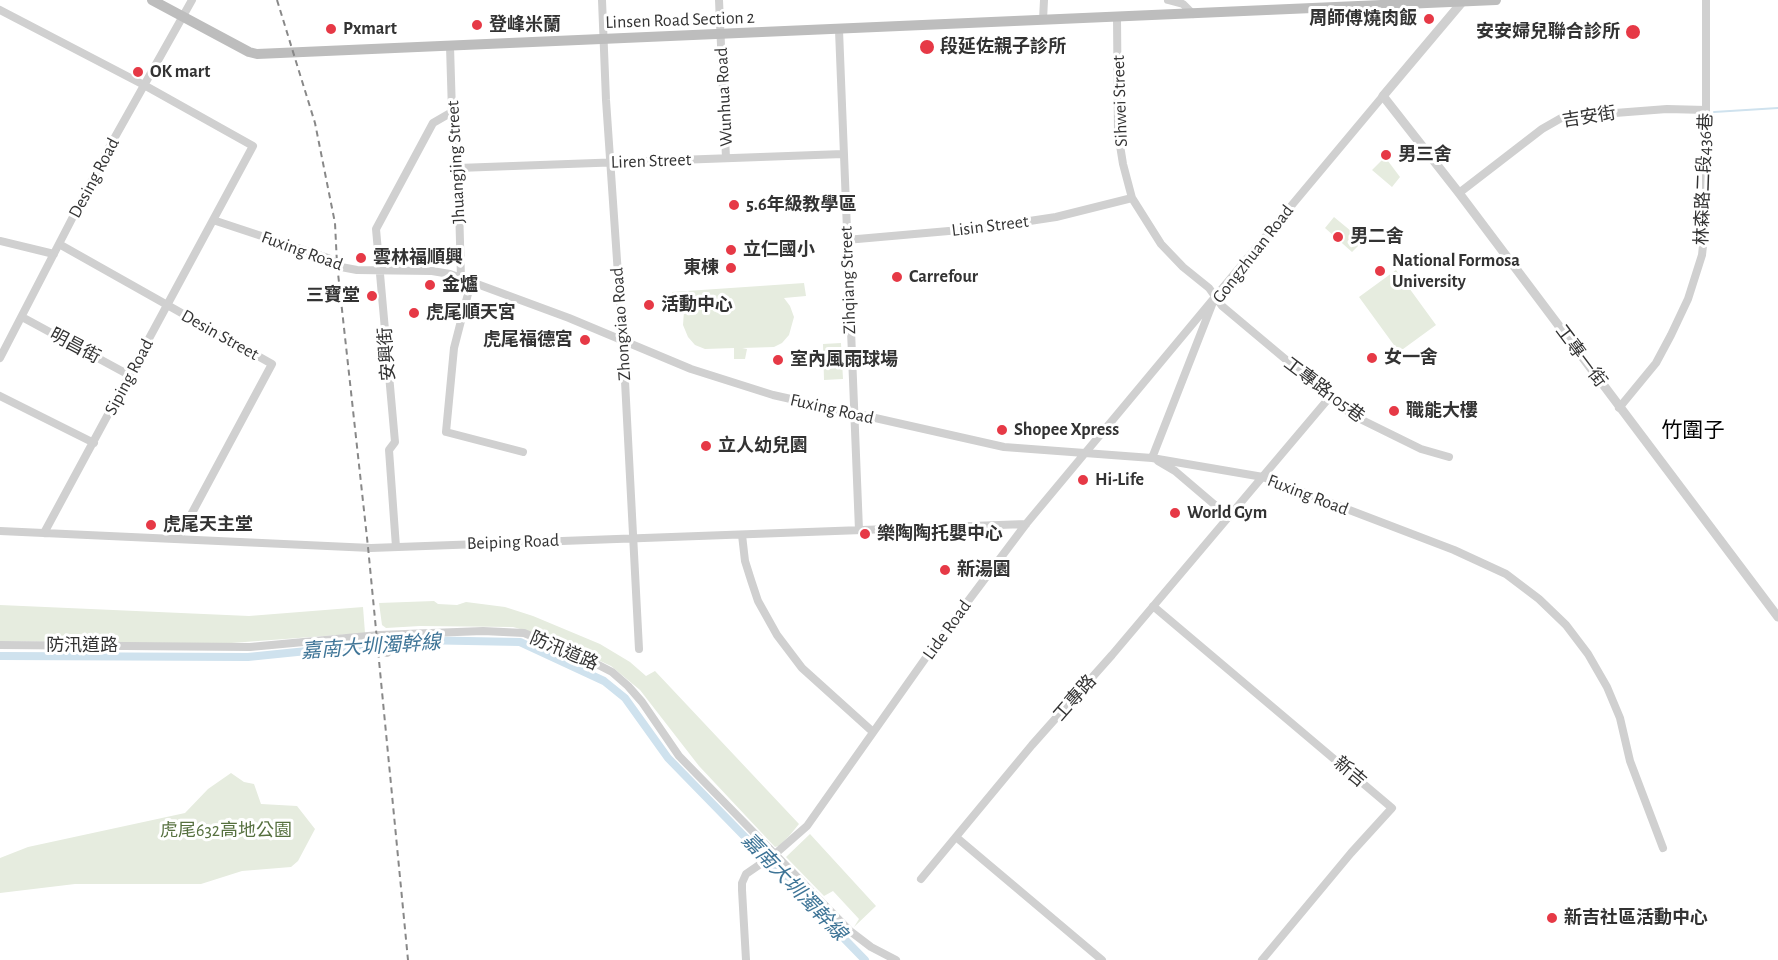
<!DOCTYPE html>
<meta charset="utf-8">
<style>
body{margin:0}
canvas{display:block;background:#fff}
</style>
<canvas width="1778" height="960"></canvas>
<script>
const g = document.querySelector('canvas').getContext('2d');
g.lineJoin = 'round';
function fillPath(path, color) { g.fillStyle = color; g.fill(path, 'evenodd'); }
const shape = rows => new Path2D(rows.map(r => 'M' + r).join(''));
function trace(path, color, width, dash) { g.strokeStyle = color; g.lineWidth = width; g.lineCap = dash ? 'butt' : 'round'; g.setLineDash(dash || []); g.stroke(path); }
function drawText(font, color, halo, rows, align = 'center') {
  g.font = font + ' "Alegreya Sans","Noto Sans TC",sans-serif'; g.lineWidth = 6; g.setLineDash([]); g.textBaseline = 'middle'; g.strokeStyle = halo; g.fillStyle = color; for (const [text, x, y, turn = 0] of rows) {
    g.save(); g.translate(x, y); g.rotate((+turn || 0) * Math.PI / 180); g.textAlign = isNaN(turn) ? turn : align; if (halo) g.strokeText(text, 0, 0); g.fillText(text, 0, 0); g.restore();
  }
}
fillPath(shape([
 [1385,157,1400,177,1392,187,1372,170],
 [1334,217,1363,241,1352,252,1325,228],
 [1396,270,1436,325,1399,352,1359,297],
 [804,283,806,296,784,298,790,306,794,317,789,335,782,343,774,347,742,348,747,349,745,359,734,359,734,348,705,349,695,345,688,337,683,325,684,311,689,303,673,303,672,292],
 [841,343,843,379,824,380,823,344],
 [434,601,438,604,457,605,466,602,505,607,533,616,600,644,630,662,646,676,655,671,799,824,790,835,779,846,775,847,699,766,640,690,611,666,546,636,513,627,420,626,386,628,382,625,379,603],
 [0,605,249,616,363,607,365,633,218,644,0,641],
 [231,773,244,782,254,784,261,804,297,806,315,829,298,861,291,867,242,871,201,884,75,884,0,893,0,858,28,847,185,813,208,789],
 [810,834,876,906,854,927,859,919,833,891,824,896,786,857]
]), '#e6ecdf');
trace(shape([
 [1714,112,1778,108]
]), '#cfe2ee', 2);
trace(shape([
 [0,656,248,657,415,640,520,642,604,681,625,698,668,758,865,960]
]), '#cfe2ee', 8);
trace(shape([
 [602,0,606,100,624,362,639,649],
 [719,0,726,158],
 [1168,0,1183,4,1193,14],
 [0,10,144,85,253,146,44,533],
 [1117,17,1118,133,1123,164,1132,198,1161,244,1183,267,1209,288,1222,306,1352,415,1421,449,1449,457],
 [1043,20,1044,0],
 [839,30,859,530],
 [450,46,452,112,458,168,461,279],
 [458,168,843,154],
 [1459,193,1542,129,1563,117,1667,109,1706,110],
 [213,220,328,258,341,267,357,270,432,271,450,274,569,318,691,369,773,395,1004,447,1152,458,1263,477,1454,550,1506,574,1539,599,1566,625,1588,654,1607,687,1620,718,1630,761,1663,848],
 [846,240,983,228,1056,217,1132,198],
 [0,241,54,254],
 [59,244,272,364,178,539],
 [471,282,454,348,446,432,523,452],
 [22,317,129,375],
 [0,358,106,153,192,0],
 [0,396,94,443],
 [1619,408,1656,363,1671,335,1688,299,1702,255,1706,217,1706,0],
 [1152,458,1215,297,1383,96],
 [1158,461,1175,471,1229,517],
 [0,531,371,548,1026,524],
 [742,535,745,561,751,580,758,601,777,635,802,668,873,732],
 [396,547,389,450,395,442,376,229,433,123,452,112],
 [1153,606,1392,808,1351,853,1262,960],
 [385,635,387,653],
 [0,645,250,647,379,635,483,631,524,633,583,657,612,672,628,686,642,702,679,756,850,931,871,947,896,960],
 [956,837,1102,960],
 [921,879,1032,745,1112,655,1329,398],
 [746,960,742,890,742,883,746,874,775,854,807,826,932,649,1026,524,1215,297]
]), '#d0d0d0', 8);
trace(shape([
 [1463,1,1383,96,1459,193,1778,617]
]), '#d0d0d0', 9);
trace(shape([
 [152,0,249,52,257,54,1496,0]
]), '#bdbdbd', 10);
trace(shape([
 [277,0,315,123,335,223,337,264,368,547,408,960]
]), '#888', 2, [6, 4.5]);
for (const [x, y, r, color] of [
 [1429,19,6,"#e63946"],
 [477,25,6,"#e63946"],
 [331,29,6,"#e63946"],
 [1633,32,8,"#e63946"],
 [927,47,8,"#e63946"],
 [138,72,6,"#e63946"],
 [1386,155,6,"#e63946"],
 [734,205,6,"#e63946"],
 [1338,237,6,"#e63946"],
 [731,250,6,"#e63946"],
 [361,258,6,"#e63946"],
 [731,268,6,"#e63946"],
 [1380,271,6,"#e63946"],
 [897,277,6,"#e63946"],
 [430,285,6,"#e63946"],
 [372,296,6,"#e63946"],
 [649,305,6,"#e63946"],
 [414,313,6,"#e63946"],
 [585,340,6,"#e63946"],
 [1372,358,6,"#e63946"],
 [778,360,6,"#e63946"],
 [1394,411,6,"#e63946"],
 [1002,430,6,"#e63946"],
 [706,446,6,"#e63946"],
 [1083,480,6,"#e63946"],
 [1175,513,6,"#e63946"],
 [151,525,6,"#e63946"],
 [865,534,6,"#e63946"],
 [945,570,6,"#e63946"],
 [1552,918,6,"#e63946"]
]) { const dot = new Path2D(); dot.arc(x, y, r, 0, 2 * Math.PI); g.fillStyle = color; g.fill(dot); trace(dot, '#fff', 2); }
drawText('bold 18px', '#333', '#fff', [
 ["周師傅燒肉飯",1417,19,"right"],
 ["登峰米蘭",489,25],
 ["Pxmart",343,29],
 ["安安婦兒聯合診所",1620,32,"right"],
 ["段延佐親子診所",940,47],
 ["OK mart",150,72],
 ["男三舍",1398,155],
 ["5.6年級教學區",746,205],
 ["男二舍",1350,237],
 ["立仁國小",743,250],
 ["雲林福順興",373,258],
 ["National Formosa",1392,261],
 ["University",1392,282],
 ["東棟",719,268,"right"],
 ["Carrefour",909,277],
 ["金爐",442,285],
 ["三寶堂",360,296,"right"],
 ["活動中心",661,305],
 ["虎尾順天宮",426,313],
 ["虎尾福德宮",573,340,"right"],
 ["女一舍",1384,358],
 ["室內風雨球場",790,360],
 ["職能大樓",1406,411],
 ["Shopee Xpress",1014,430],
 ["立人幼兒園",718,446],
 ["Hi-Life",1095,480],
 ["World Gym",1187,513],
 ["虎尾天主堂",163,525],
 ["樂陶陶托嬰中心",877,534],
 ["新湯園",957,570],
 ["新吉社區活動中心",1564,918]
], 'left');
drawText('18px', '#333', '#fff', [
 ["Linsen Road Section 2",680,20,-2],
 ["Wunhua Road",724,97,-93],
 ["Sihwei Street",1120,101,-92],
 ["吉安街",1589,117,-9],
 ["Liren Street",651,161,-2],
 ["Jhuangjing Street",456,162,-93],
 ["Desing Road",94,178,-62],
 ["林森路二段436巷",1704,179,-88],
 ["Lisin Street",990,226,-7],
 ["Fuxing Road",302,251,20],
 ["Gongzhuan Road",1253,254,-52],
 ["Zihqiang Street",848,280,-92],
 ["Zhongxiao Road",621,324,-94],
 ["Desin Street",220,335,29],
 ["明昌街",75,346,28],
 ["安興街",387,354,-94],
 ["工專一街",1581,356,53],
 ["Siping Road",129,377,-62],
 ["工專路105巷",1324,390,37],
 ["Fuxing Road",832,409,13],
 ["Fuxing Road",1308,495,21],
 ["Beiping Road",513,542,-2],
 ["Lide Road",947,630,-54],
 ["防汛道路",82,646],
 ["防汛道路",564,651,23],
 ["工專路",1075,698,-49],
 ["新吉",1350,772,40]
]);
drawText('18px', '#56703f', '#fff', [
 ["虎尾632高地公園",226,831]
]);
drawText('italic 20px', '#3f7597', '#fff', [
 ["嘉南大圳濁幹線",371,647,-4],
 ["嘉南大圳濁幹線",794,887,46]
]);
drawText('21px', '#000', '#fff', [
 ["竹圍子",1693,431]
]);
</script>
